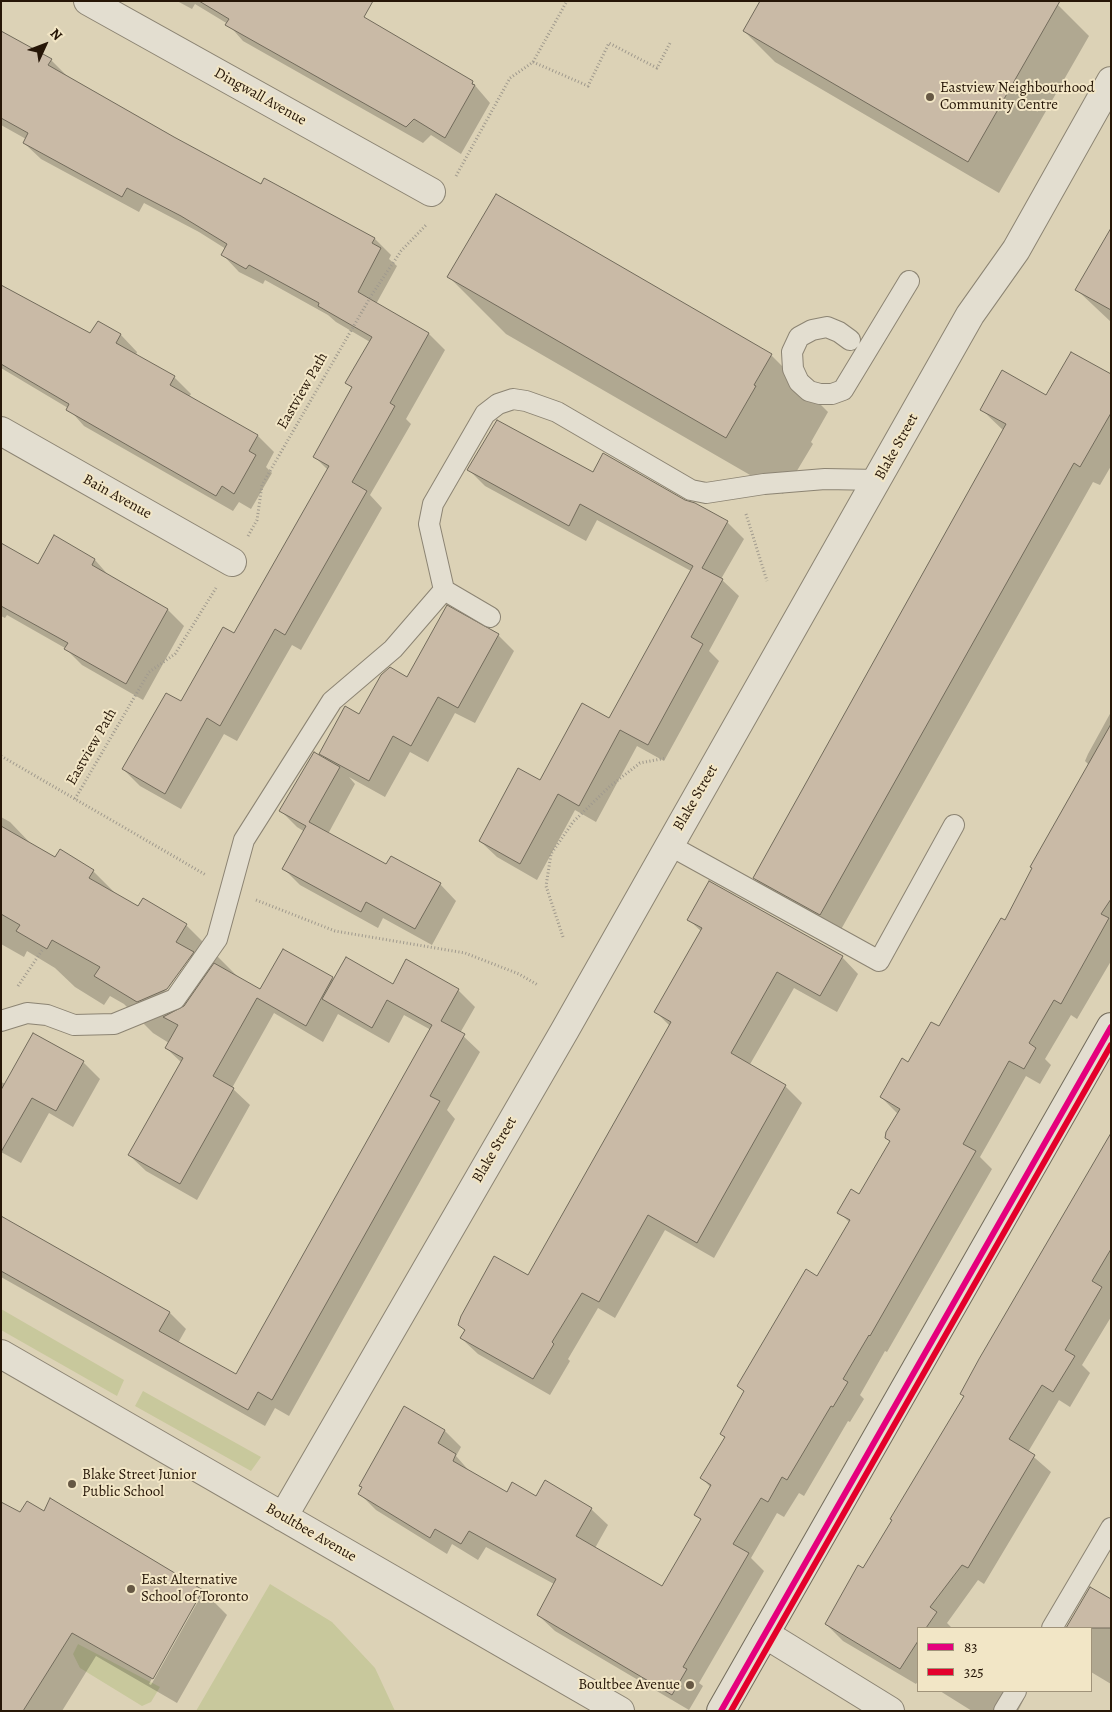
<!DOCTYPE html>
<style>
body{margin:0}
#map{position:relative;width:1112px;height:1712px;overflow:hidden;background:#dcd2b6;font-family:Alegreya,serif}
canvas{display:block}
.frame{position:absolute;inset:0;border:2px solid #261607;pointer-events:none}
.legend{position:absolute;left:917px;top:1627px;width:175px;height:65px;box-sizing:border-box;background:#f2e6c6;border:1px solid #a0937a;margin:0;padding:6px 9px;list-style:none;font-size:15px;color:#261607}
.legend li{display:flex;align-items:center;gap:10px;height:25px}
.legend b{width:25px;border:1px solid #a0937a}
.north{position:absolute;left:20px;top:20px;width:50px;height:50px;-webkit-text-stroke:4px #f2e6c6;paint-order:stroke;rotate:47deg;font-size:14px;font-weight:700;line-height:20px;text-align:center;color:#261607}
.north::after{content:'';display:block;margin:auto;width:18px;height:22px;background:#261607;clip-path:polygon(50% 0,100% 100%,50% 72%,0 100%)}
</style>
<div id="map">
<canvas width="1112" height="1712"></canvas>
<div class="frame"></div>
<ul class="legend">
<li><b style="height:6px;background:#e5007d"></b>83</li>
<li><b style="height:6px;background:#e4002b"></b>325</li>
</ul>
<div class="north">N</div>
</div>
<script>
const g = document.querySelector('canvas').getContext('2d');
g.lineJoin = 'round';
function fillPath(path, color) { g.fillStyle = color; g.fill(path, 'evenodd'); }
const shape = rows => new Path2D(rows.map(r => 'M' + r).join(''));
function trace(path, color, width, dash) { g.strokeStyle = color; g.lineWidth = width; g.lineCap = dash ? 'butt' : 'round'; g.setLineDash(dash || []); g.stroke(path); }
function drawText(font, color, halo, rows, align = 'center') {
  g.font = font + ' Alegreya,serif'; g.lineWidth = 4; g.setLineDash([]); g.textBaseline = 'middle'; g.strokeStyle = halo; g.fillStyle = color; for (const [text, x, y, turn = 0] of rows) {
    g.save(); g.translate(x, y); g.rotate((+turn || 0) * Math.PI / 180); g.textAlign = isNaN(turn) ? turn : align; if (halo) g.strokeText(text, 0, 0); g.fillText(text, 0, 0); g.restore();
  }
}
fillPath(shape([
 [1,1309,124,1380,117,1396,1,1330],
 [143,1391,261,1457,251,1471,135,1406],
 [270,1584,332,1622,375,1668,395,1711,196,1711],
 [78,1644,160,1687,151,1702,142,1706,80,1668,73,1654]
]), '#c8c89c');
fillPath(shape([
 [177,1,328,1,472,82,490,103,461,154,431,135,423,143,243,41,228,24,195,4,192,9],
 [1058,5,1089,36,999,193,775,62,744,31],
 [1,31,51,60,67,76,136,117,262,186,265,180,375,239,391,255,389,259,397,266,376,304,429,334,445,350,406,419,411,424,370,495,382,508,301,650,292,645,237,741,224,734,181,809,140,786,123,769,181,703,234,635,328,470,315,457,353,389,347,383,370,342,336,322,328,315,265,280,263,284,239,272,223,255,226,249,199,232,144,203,139,212,41,159,24,143,26,139,1,125],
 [1111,231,1111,322,1077,290],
 [449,277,771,355,828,412,811,442,813,444,783,494,506,334],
 [1,285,91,335,98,323,121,335,137,352,136,355,174,377,191,394,189,397,258,436,274,452,266,467,272,473,251,509,239,502,233,511,84,426,68,408,1,368],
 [1111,376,1111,466,1100,485,1093,482,839,933,774,897,754,878,1004,431,982,410,1047,397],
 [468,469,593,474,685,501,727,522,744,539,721,579,739,596,709,651,719,661,664,761,637,746,596,822,575,810,537,880,497,857,480,841,541,782,610,720,691,571,597,520,586,541,485,486],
 [1,544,39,566,95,560,110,577,168,610,184,626,143,700,82,665,65,648,7,615,5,618,1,616],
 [498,635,514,651,475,723,455,713,428,762,410,752,385,797,349,777,355,784,328,834,387,866,440,884,456,901,432,945,383,918,378,928,300,885,284,869,305,832,297,827,281,811,326,759,321,754,360,716,408,679],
 [1111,712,1111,961,1077,1019,1071,1015,1045,1059,1051,1065,1040,1084,1026,1076,980,1157,992,1169,887,1352,885,1351,860,1395,864,1399,850,1422,848,1421,804,1496,799,1493,784,1517,777,1513,751,1558,764,1571,699,1683,703,1686,689,1710,555,1631,538,1615,554,1584,486,1547,478,1560,452,1544,447,1554,376,1510,359,1493,404,1407,445,1431,461,1447,456,1456,471,1473,507,1493,591,1509,608,1525,595,1548,662,1588,702,1521,696,1515,711,1488,701,1477,725,1438,721,1434,745,1392,739,1386,818,1278,850,1223,839,1212,859,1195,891,1143,886,1137,898,1114,881,1097,939,1028,1005,922,1089,765,1085,761,1088,754],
 [1,817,10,822,34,847,56,859,93,871,119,897,138,908,186,925,241,980,261,991,284,951,334,980,458,990,475,1007,460,1033,480,1052,447,1110,455,1119,289,1416,275,1408,265,1426,1,1277,1,1218,170,1313,186,1329,178,1343,237,1376,431,1030,404,1015,389,1043,338,1014,323,1042,274,1013,232,1088,250,1105,197,1200,146,1171,129,1155,181,1062,166,1048,169,1043,153,1033,124,1004,110,996,104,1005,75,987,55,968,27,951,24,957,1,944],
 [187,958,191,958,165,995,163,994],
 [689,920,842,957,858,974,837,1012,794,988,749,1066,785,1086,802,1103,714,1258,665,1230,615,1318,598,1308,568,1359,570,1361,550,1395,478,1354,461,1338,465,1331,459,1325,529,1277,670,1026,656,1012,702,932],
 [83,1062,100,1079,73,1127,49,1113,21,1163,1,1152,1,1082,6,1084],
 [1111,1136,1111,1317,1082,1365,1090,1373,1070,1407,1059,1400,1028,1452,1051,1472,984,1584,978,1580,947,1623,952,1628,918,1628,918,1681,916,1684,843,1641,826,1624,863,1569,965,1397],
 [51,1500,203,1591,227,1615,177,1703,96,1656,62,1711,1,1711,21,1514,44,1513],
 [198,1596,201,1596,151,1685,149,1684],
 [1091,1588,1111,1599,1111,1684,1091,1672,1091,1628,1067,1628],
 [940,1691,1016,1691,1024,1699,1018,1711,972,1711]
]), '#0003');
const building = shape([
 [199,1,373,1,364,17,473,81,472,84,475,85,445,138,414,119,406,127,225,25,229,19,199,1],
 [760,1,1060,1,968,162,743,31,760,1],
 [1,31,52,59,48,65,174,137,261,184,264,178,375,238,372,243,381,248,358,292,429,333,390,403,395,406,352,482,367,491,285,635,275,629,220,726,207,718,165,794,122,769,166,693,181,701,223,627,234,633,329,466,313,457,352,387,345,383,372,337,318,306,319,303,249,265,246,269,221,255,227,244,181,216,127,188,122,197,23,143,28,133,1,118,1,31],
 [496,194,772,354,754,385,756,386,726,438,447,277,496,194],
 [1111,228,1111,310,1075,290,1111,228],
 [1,285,90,333,98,321,121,334,116,343,175,376,170,385,258,435,249,451,256,455,234,494,222,486,216,496,66,410,69,404,1,364,1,285],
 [1071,352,1111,374,1111,413,1080,467,1074,463,820,915,753,878,1006,424,980,410,1002,370,1046,395,1071,352],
 [497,420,593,472,603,453,685,500,695,503,728,521,702,568,723,579,691,637,703,644,648,745,620,730,579,806,558,794,520,864,479,841,518,768,540,780,582,703,609,718,693,566,580,504,569,526,467,470,497,420],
 [54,535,95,559,92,565,168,609,126,684,64,649,68,643,1,606,1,543,38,564,54,535],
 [447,605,499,634,458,708,438,697,411,746,393,736,369,781,319,754,345,706,359,714,381,675,390,667,407,677,447,605],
 [1111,724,1111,899,1101,914,1109,918,1061,1004,1054,1000,1029,1043,1036,1048,1024,1069,1009,1061,963,1144,976,1151,870,1336,869,1335,843,1379,848,1382,833,1407,831,1406,787,1480,782,1477,768,1502,761,1498,733,1544,749,1553,683,1667,687,1669,672,1695,537,1615,556,1579,469,1531,461,1544,435,1529,430,1538,358,1494,362,1487,359,1486,404,1406,445,1430,438,1443,456,1454,453,1461,507,1492,512,1482,536,1496,545,1480,592,1508,576,1536,662,1586,701,1519,694,1515,711,1485,700,1478,725,1437,720,1434,744,1391,737,1386,806,1269,817,1276,850,1220,837,1213,851,1189,859,1194,890,1141,885,1138,886,1132,900,1109,880,1097,902,1058,908,1062,931,1022,939,1026,1001,918,1005,920,1032,868,1030,867,1111,724],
 [314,752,340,767,309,822,386,864,391,856,441,883,415,929,366,902,361,912,282,869,306,826,279,811,314,752],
 [1,826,55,857,60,849,94,870,89,878,138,906,143,898,187,924,176,942,194,952,167,989,137,1002,94,976,100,967,52,940,47,949,16,931,20,925,1,914,1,826],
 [709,881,843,956,820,996,777,972,731,1053,786,1085,697,1243,648,1215,599,1302,582,1293,552,1342,554,1344,533,1379,460,1338,465,1330,458,1325,461,1316,494,1256,528,1275,671,1022,654,1012,702,928,687,920,709,881],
 [283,949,333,977,306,1026,257,998,213,1076,234,1088,180,1184,128,1155,183,1058,165,1048,178,1025,163,1017,184,1006,214,963,260,989,283,949],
 [346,957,393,984,406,959,459,989,441,1021,465,1034,430,1096,440,1101,272,1400,258,1392,248,1410,1,1271,1,1216,170,1312,159,1331,236,1374,432,1025,387,1000,372,1028,322,999,346,957],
 [33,1033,84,1061,56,1111,32,1098,1,1152,1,1090,33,1033],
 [1111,1133,1111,1249,1092,1281,1102,1287,1065,1350,1075,1356,1053,1392,1042,1385,1009,1439,1035,1455,968,1568,962,1565,930,1607,937,1612,926,1628,918,1628,918,1641,900,1669,825,1624,858,1565,863,1568,892,1520,890,1519,964,1396,960,1394,979,1359,1111,1133],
 [50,1498,203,1590,153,1679,72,1633,23,1711,1,1711,1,1502,20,1512,27,1501,44,1511,50,1498],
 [1090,1587,1111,1599,1111,1628,1066,1628,1090,1587]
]);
fillPath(building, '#c9baa6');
trace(building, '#726b5b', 1);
const lane = shape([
 [850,340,839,332,827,327,812,330,799,337,792,352,793,369,799,382,809,391,820,394,832,394,843,390,909,281],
 [490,617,444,590,429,524,433,504,485,414,498,404,513,399,526,401,557,412,691,490,706,493,764,484,825,479,879,480],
 [669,845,879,961,954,825],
 [1,1021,27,1013,47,1015,74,1025,114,1024,175,999,217,939,244,840,332,701,393,649,444,590],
 [1052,1628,1111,1528],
 [1004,1711,1016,1691]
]);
const street = shape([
 [88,1,431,192],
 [1,431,232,562],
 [1,1354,620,1711],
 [283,1517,565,1030,970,315,1016,250,1111,81],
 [765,1634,890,1711]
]);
const secondary = shape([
 [721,1711,1111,1027]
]);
trace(lane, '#8c8473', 22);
trace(street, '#8c8473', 30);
trace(secondary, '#726b5b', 30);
trace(shape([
 [533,62,588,86,609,43,657,68,670,43],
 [456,176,510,78,533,62,567,1],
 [746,514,767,581],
 [248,536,257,520,262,485,371,296,401,251,427,224],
 [1,756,206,875],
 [75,799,149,672,175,654,216,588],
 [256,900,335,931,465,953,519,974,538,985],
 [563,937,546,886,551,854,573,822,609,787,640,763,666,758],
 [18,986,43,949]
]), '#9f998d', 3, [1, 2.5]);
trace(lane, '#e3ded0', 20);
trace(street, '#e3ded0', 28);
trace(secondary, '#e3ded0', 28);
trace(shape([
 [721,1711,1111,1027]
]), '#e5007d', 6);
trace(shape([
 [731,1711,1111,1045]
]), '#e4002b', 6);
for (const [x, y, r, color] of [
 [930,97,5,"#665844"],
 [72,1484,5,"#665844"],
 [131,1589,5,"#665844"],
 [690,1685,5,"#665844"]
]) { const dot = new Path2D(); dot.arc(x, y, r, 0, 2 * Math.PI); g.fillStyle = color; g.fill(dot); trace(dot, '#f2e6c6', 2); }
drawText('15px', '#261607', '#f2e6c6', [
 ["Eastview Neighbourhood",940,88],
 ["Community Centre",940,105],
 ["Blake Street Junior",82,1475],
 ["Public School",82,1492],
 ["East Alternative",141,1580],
 ["School of Toronto",141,1597],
 ["Boultbee Avenue",680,1685,"right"]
], 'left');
drawText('15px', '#261607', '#f2e6c6', [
 ["Dingwall Avenue",260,97,29],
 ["Eastview Path",303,391,-60],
 ["Blake Street",897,447,-61],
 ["Bain Avenue",117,497,29],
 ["Eastview Path",92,747,-60],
 ["Blake Street",696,798,-60],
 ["Blake Street",495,1150,-60],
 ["Boultbee Avenue",311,1533,30]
]);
</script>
